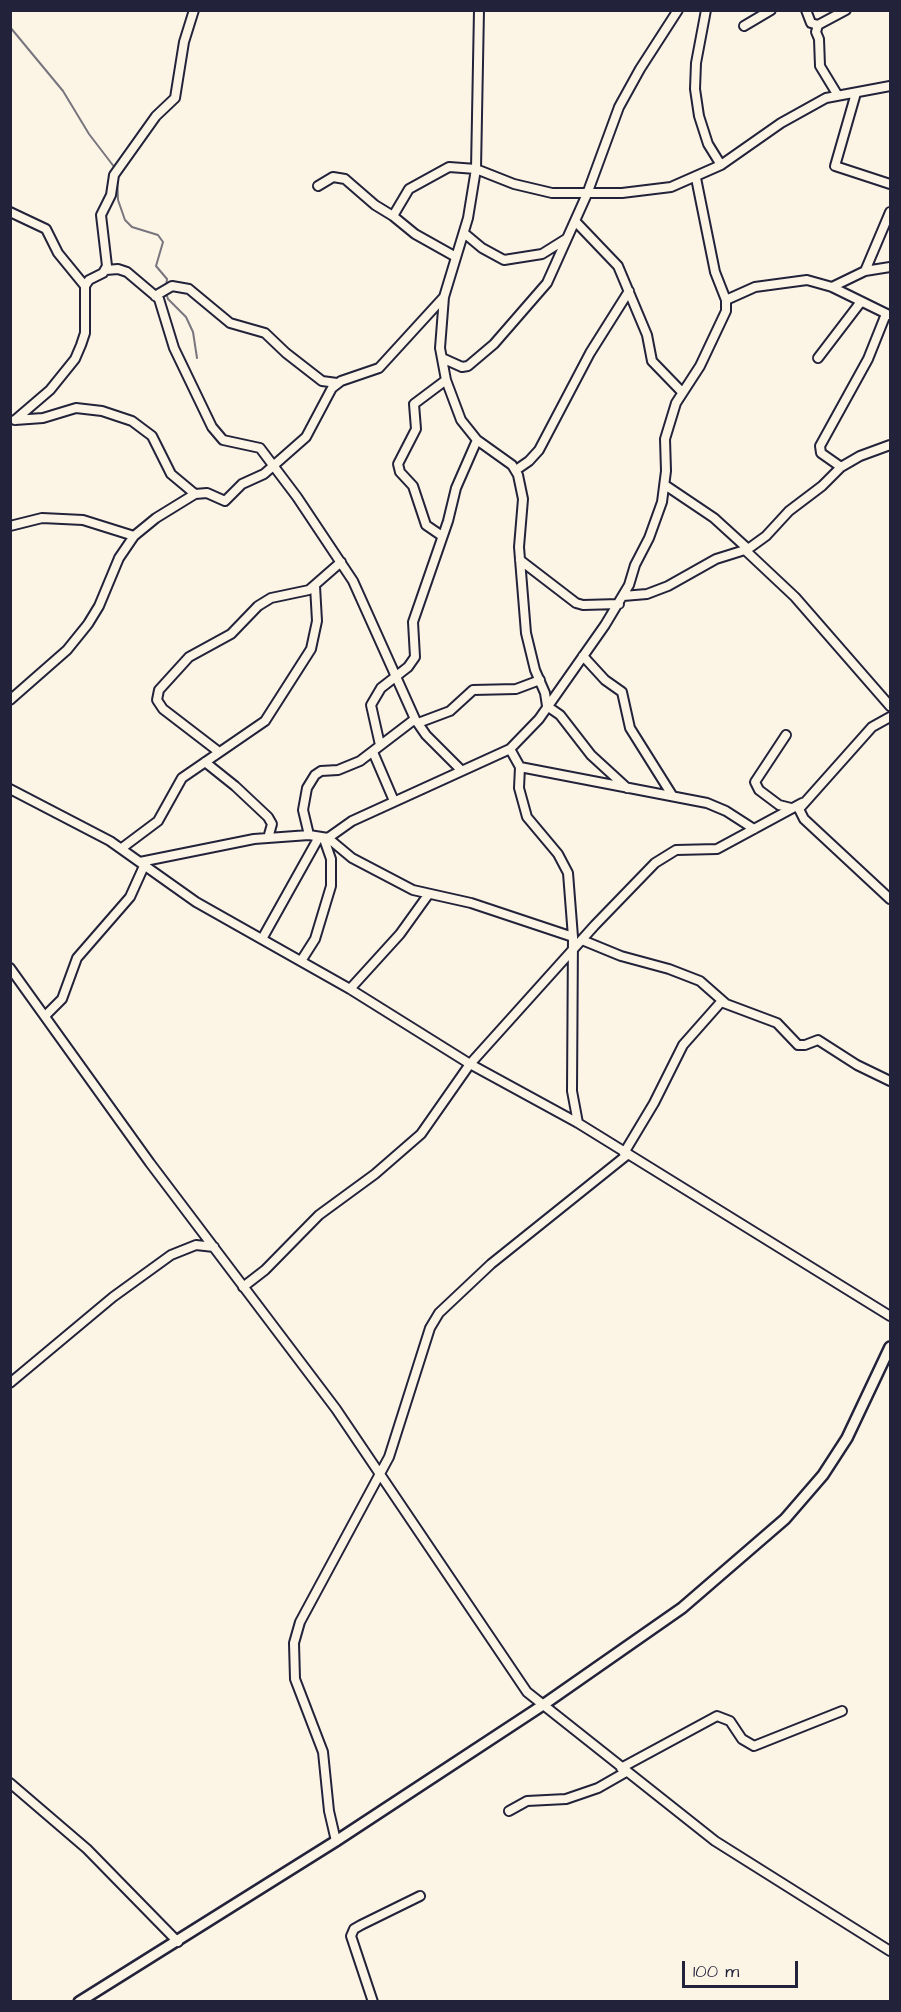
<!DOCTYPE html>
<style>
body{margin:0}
#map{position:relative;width:901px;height:2012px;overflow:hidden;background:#fcf5e5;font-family:"Architects Daughter",sans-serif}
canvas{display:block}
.frame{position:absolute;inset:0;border:12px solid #22223b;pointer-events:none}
.scale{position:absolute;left:682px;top:1961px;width:116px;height:27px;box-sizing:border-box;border:3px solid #22223b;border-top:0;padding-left:8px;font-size:18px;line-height:21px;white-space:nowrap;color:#22223b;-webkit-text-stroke:4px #fcf5e5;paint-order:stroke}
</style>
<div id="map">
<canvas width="901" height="2012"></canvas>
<div class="frame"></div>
<div class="scale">100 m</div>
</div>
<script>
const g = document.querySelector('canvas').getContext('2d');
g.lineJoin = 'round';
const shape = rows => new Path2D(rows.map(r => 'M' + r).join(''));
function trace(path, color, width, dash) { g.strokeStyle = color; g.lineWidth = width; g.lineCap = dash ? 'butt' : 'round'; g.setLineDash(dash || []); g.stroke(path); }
trace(shape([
 [10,27,63,91,89,134,115,168],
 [117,174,118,200,125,220,132,227,158,235,163,242,156,266,167,279,166,287],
 [166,293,168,299,186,317,193,332,197,358]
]), '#78757e', 2);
const minor = shape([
 [479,10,476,169,468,218,444,297,440,348,446,380,461,420,477,440,512,465,518,475,523,499,519,547,526,633,535,670,545,693,547,706,560,715,591,755,627,788],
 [706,10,696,63,695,89,699,116,708,144,721,165],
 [806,10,811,23,818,25],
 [744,26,771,10],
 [856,93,835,166,890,184],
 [837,94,820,66,819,39,816,32,818,25,846,10],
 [318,186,333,177,345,179,375,205,393,216,415,234,456,257],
 [10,212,46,229,58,253,85,286],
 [393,216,409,189,449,167,476,169,514,184,552,193,622,193,671,187,721,165,781,123,826,98,890,86],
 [575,221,618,266,647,335,652,361,682,392],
 [464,233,482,248,504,260,542,254,566,239],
 [106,270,118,269,127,272,159,299,174,348,212,427,223,440,260,448,297,497,353,581,415,719,426,735,462,771],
 [865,271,890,212],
 [832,287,865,271,890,267],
 [155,296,172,286,189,289,230,323,265,333,286,353,322,381,337,383],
 [726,300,755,287,807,280,832,287,889,315],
 [442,358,462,367,468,366,494,344,547,283,587,194,619,107,640,69,678,10],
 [818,358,860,303],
 [15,420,50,390,75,359,81,345,85,333,85,286,89,280,103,273,107,266,101,215,111,195,114,175,156,116,175,98,184,42,194,10],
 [15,420,43,418,76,408,102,411,132,421,152,436,171,474,195,494],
 [841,467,821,453,820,446,868,359,886,314],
 [516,470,529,461,539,450,590,353,629,291],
 [665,485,714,518,748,549],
 [10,526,42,518,83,520,134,536],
 [442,536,426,525,413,486,400,472,398,464,416,429,414,404,446,380],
 [745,550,795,597,890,706],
 [520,560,576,603,583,605,619,604],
 [623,596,647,594,668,586,716,559,748,549,766,536,789,511,822,486,841,467,860,456,890,445],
 [583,656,605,680,622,692,630,728,672,795],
 [10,700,67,650,88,624,99,606,119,558,134,536,156,518,195,494,207,493,225,501,242,484,264,474,306,437,332,388,341,381,379,368,443,298],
 [890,717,872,727,799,809,804,819,890,899],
 [418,723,450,711,473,690,516,689,540,680],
 [786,735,755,782,759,790,779,805,791,808],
 [380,745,371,705,381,688,408,667,415,657,413,622,448,521,456,488,477,440],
 [510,749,520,767,519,788,527,817,558,854,568,873,573,937,572,1091,578,1123],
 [219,752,163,709,157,700,159,690,189,657,231,634,258,606,271,598,309,590,341,562],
 [373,752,394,801],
 [205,762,235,786,268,817,272,824,268,838],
 [520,767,707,803,726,811,754,829],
 [10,789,110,841,196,902,350,989,470,1064,578,1123,890,1316],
 [309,835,303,810,307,788,315,775,321,771,338,770,360,761,415,719],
 [328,838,352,858,413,890,471,903,573,937],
 [122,848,158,821,182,778,265,721,311,649,317,621,315,586],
 [140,862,254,839,309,835,328,838,352,821,510,749,539,719,605,625,629,585,635,565,649,538,662,502,666,471,665,439,676,403,700,366,726,311,726,300,715,272,696,178],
 [262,939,319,837],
 [582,940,621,956,669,969,700,981,725,1003],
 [301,961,315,939,331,886,331,859,324,839],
 [10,968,150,1163,336,1409,527,1692,715,1841,890,1951],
 [350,989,400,934,428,895],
 [46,1015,62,999,77,958,130,897,144,866],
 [624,1153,654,1103,683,1045,721,1002,777,1023,798,1045,805,1045,818,1040,857,1065,890,1081],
 [243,1287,265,1270,319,1215,375,1174,421,1134,470,1064,595,925,655,863,676,850,717,849,802,803],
 [10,1383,113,1297,171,1255,196,1245,214,1247],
 [621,1768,717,1716,730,1721,742,1739,754,1746,842,1711],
 [10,1783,87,1849,178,1942],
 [509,1811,527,1801,566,1799,598,1788,626,1772],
 [336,1841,329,1811,323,1752,295,1679,294,1643,300,1622,389,1457,430,1328,439,1313,491,1264,627,1155],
 [373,2002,351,1936,354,1929,361,1925,420,1896]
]);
const tertiary = shape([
 [79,2002,336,1841,543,1705,682,1608,785,1519,823,1475,847,1438,890,1347]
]);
trace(minor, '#22223b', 12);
trace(tertiary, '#22223b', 14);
trace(minor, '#fcf5e5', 8);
trace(tertiary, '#fcf5e5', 9);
</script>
